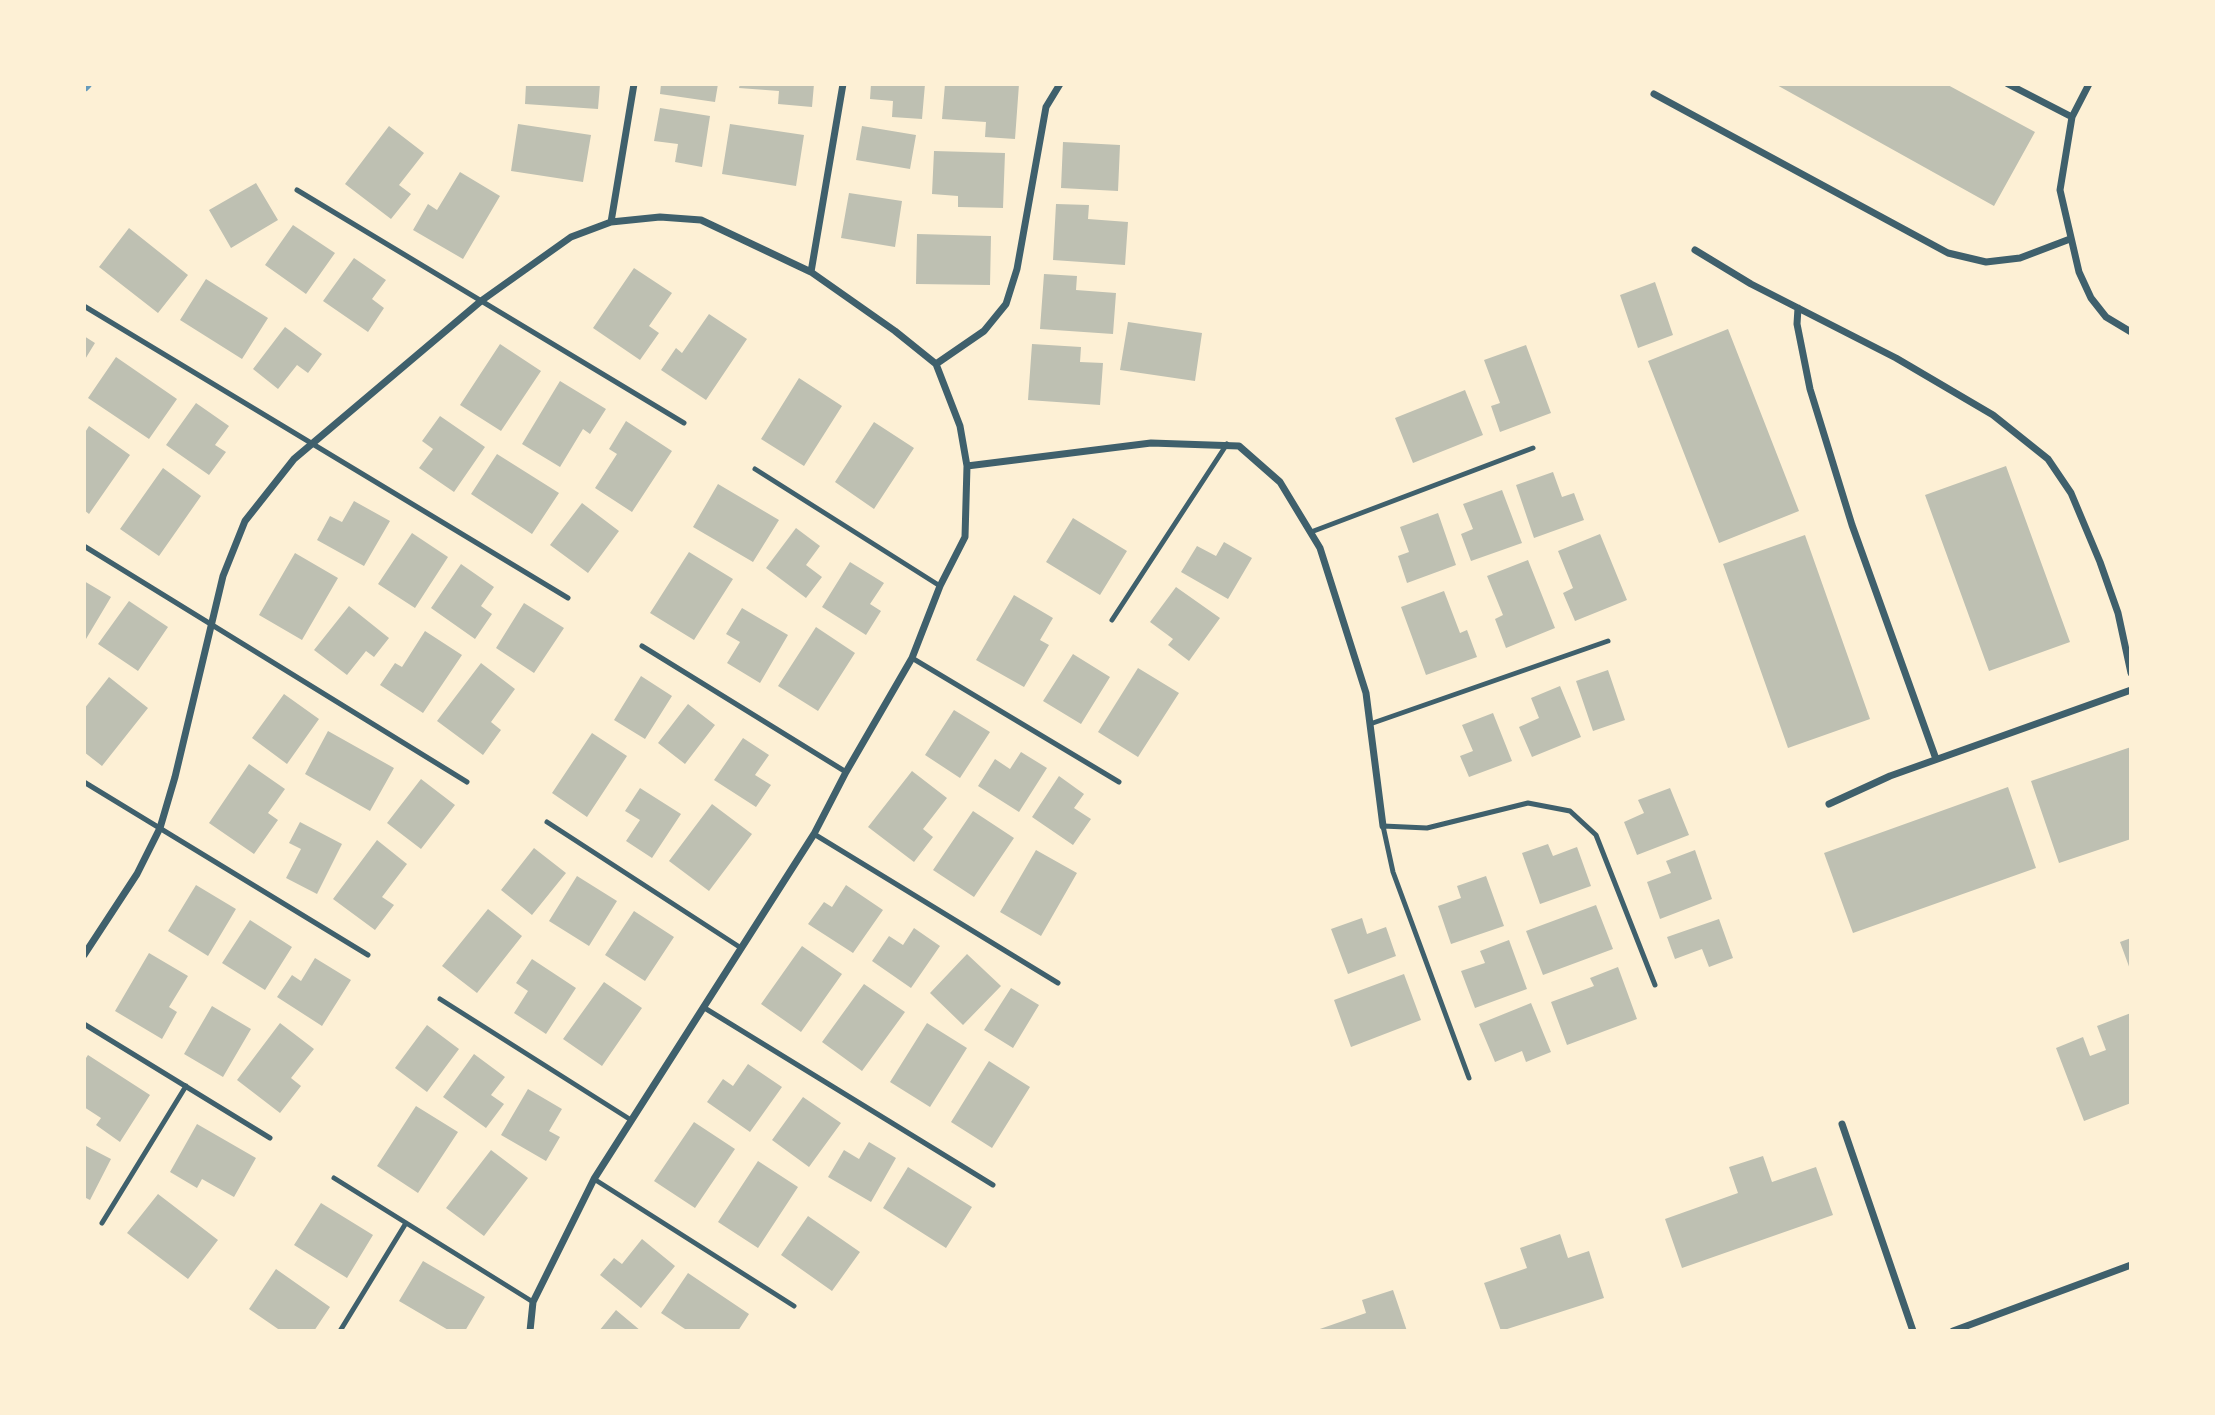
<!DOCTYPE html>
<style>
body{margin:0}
#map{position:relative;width:2215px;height:1415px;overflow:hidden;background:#fdf0d5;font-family:Rubik,sans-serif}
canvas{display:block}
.frame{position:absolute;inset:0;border:86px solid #fdf0d5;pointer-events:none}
</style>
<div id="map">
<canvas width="2215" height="1415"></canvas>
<div class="frame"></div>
</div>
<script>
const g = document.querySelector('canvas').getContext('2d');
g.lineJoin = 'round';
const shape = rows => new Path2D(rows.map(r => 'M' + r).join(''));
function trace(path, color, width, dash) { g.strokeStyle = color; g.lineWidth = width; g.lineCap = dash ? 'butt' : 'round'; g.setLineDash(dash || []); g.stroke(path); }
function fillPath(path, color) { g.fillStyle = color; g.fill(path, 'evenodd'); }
trace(shape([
 [84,87,87,84]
]), '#669bbc', 10);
fillPath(shape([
 [526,84,600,84,598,109,525,104],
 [661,84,718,84,715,102,660,94],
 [740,84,814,84,812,107,778,104,779,91,739,88],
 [871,84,925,84,922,119,892,117,893,101,870,99],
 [945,84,1019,84,1015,139,985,137,986,122,942,119],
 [1775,84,1946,84,2035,132,1994,206],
 [660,108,710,116,702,167,675,162,678,144,654,141],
 [518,124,591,135,583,182,511,171],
 [730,124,804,135,796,186,722,174],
 [389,126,424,153,399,185,411,194,391,219,345,184],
 [862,126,916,135,910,169,856,160],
 [1063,142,1120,145,1118,191,1061,188],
 [934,151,1005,153,1003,208,958,207,958,196,932,194],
 [460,172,500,196,463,259,413,230,428,204,437,210],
 [256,183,278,220,231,248,209,210],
 [849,193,902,201,895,247,841,238],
 [1056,204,1089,205,1088,219,1128,222,1125,265,1053,260],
 [293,225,335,253,306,294,265,265],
 [129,228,188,275,158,313,99,267],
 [917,234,991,236,990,285,916,284],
 [354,258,386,280,372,299,384,308,368,332,323,301],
 [634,268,672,293,649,326,659,333,640,360,593,328],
 [1044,274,1077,276,1076,290,1116,293,1113,334,1040,329],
 [206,279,268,318,242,359,180,320],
 [1655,282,1673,335,1638,348,1620,295],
 [709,314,747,339,706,400,661,370,676,348,682,353],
 [1128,322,1202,333,1195,381,1120,370],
 [285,327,322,354,308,373,297,365,278,389,253,369],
 [1728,329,1799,511,1719,543,1648,361],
 [84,336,95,343,84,361],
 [500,344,541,371,501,431,460,405],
 [1032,344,1081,347,1080,362,1103,363,1100,405,1028,400],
 [1526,345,1551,413,1500,432,1491,406,1500,403,1484,360],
 [116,357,177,399,149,439,88,398],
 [799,378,842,406,804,466,761,439],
 [560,381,606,409,590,434,583,429,560,467,522,444],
 [1465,390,1483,435,1413,463,1395,418],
 [196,403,229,426,215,445,226,452,209,475,166,445],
 [440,416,485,447,454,492,419,468,433,449,422,441],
 [626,421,672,451,632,512,595,488,617,454,609,449],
 [874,422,914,448,874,509,835,482],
 [89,426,130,455,89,514,84,510,84,434],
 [497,454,559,493,532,534,471,494],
 [2006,466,2070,642,1989,671,1925,495],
 [163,468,201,496,159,556,120,529],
 [1553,472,1562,497,1574,493,1584,520,1534,538,1516,485],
 [718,484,779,520,753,562,693,527],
 [1502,490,1522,543,1471,561,1461,534,1473,529,1463,504],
 [354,501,390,521,364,566,317,540,330,516,342,522],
 [582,503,619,531,588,573,550,545],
 [1438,513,1456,565,1407,583,1398,556,1409,552,1400,527],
 [1073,518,1127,551,1100,595,1046,562],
 [796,528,820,546,806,565,822,577,806,598,766,568],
 [412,533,448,557,415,608,378,584],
 [1600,534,1627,600,1575,621,1563,593,1573,588,1558,551],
 [1805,535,1870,719,1788,748,1723,564],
 [1224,542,1252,558,1228,599,1181,572,1197,546,1216,556],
 [689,552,733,579,694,640,650,613],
 [295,553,338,578,302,640,259,615],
 [1528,560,1555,628,1506,648,1495,619,1503,615,1487,576],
 [850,562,884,583,870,604,881,611,866,635,822,607],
 [461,564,494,587,481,606,492,614,475,639,431,608],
 [84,581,111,597,86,639,84,638],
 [1176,587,1220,618,1189,661,1168,645,1173,639,1150,622],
 [1444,591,1460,633,1467,630,1477,657,1426,675,1401,607],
 [1014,595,1053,618,1040,640,1049,645,1024,687,976,660],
 [129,601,168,627,138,671,98,644],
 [524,603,564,628,534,673,496,648],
 [349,606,389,638,374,657,366,651,347,675,314,650],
 [742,608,788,635,760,683,727,663,740,642,726,634],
 [816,627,855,653,818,711,778,686],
 [425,631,462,655,423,713,380,685,395,663,402,667],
 [1073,654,1110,677,1081,724,1043,701],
 [481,663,515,689,491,722,501,730,483,755,437,721],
 [1138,668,1179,693,1138,757,1098,732],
 [1608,670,1625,720,1593,731,1576,681],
 [641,676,672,696,645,739,614,720],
 [109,677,148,708,102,766,84,752,84,709],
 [1560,686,1581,737,1532,757,1519,727,1539,718,1531,698],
 [284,694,319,719,287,764,252,738],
 [688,704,715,725,685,764,658,743],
 [954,710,990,732,960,778,925,755],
 [1493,713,1512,761,1469,777,1460,756,1473,751,1462,725],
 [328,731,394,768,370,811,305,774],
 [592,733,627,756,587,817,552,793],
 [743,738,769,755,755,775,771,785,756,807,714,780],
 [2131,747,2131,839,2059,863,2031,781],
 [1021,752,1047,768,1019,812,978,786,995,759,1010,769],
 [249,764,285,789,268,813,278,820,254,854,209,823],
 [912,771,947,798,923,829,933,837,914,862,868,827],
 [1059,776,1084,794,1074,808,1091,819,1073,845,1032,817],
 [421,779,455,805,421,849,387,823],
 [2008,787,2036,868,1853,933,1824,853],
 [640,788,681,814,652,858,626,841,640,820,625,811],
 [1670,788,1689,835,1637,855,1624,822,1644,813,1638,800],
 [712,804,752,834,709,891,669,861],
 [973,811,1014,838,974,897,933,870],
 [300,822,342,844,317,894,286,878,301,849,289,843],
 [377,840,407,864,382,897,394,905,375,930,333,899],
 [1548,844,1553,856,1577,847,1591,886,1540,904,1522,853],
 [534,848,566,873,532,915,501,890],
 [1036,850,1077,873,1041,936,1000,912],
 [1695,850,1712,899,1660,919,1647,882,1671,873,1666,861],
 [577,876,617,901,589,946,549,921],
 [1486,876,1504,926,1451,944,1438,906,1461,898,1457,886],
 [196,885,236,909,208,956,168,931],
 [846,885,883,910,853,953,808,924,824,902,832,907],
 [1596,905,1613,949,1543,975,1526,931],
 [488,909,522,936,477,993,442,966],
 [634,911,674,937,645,981,605,955],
 [1362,918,1367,934,1386,927,1396,956,1348,974,1331,929],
 [1719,919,1733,958,1709,967,1702,949,1675,959,1667,937],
 [250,920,292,947,265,990,222,963],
 [914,928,940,946,911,988,872,961,889,936,903,945],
 [2131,938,2131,972,2120,942],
 [1509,940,1527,989,1475,1008,1461,971,1485,963,1480,951],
 [802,946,842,974,801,1032,761,1004],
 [149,953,188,976,169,1007,177,1012,162,1039,115,1011],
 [967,954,1001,986,963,1025,930,993],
 [315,958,351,980,322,1026,277,997,292,975,301,981],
 [532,959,576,988,546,1034,514,1013,528,991,516,983],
 [1618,967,1637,1019,1567,1045,1551,1002,1594,986,1590,978],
 [1404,974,1421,1020,1351,1047,1334,1000],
 [604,982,642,1008,602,1066,563,1039],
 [864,984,905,1012,862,1071,822,1042],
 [1011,988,1039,1005,1013,1048,984,1030],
 [1531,1003,1551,1052,1526,1062,1522,1051,1495,1062,1479,1024],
 [212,1006,251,1029,223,1077,184,1054],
 [2131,1013,2131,1103,2084,1121,2056,1048,2083,1037,2090,1056,2106,1050,2097,1026],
 [280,1023,314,1049,291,1078,301,1086,280,1113,237,1080],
 [927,1023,967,1048,930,1107,890,1082],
 [427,1025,459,1049,427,1092,395,1068],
 [474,1054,505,1077,491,1095,504,1104,486,1128,443,1097],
 [88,1055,150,1095,120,1142,96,1125,101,1118,84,1107,84,1061],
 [989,1061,1030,1087,992,1148,951,1122],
 [748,1064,782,1087,750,1132,707,1102,723,1079,733,1086],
 [528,1089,562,1109,549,1131,560,1137,546,1161,501,1135],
 [803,1097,841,1123,809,1167,772,1140],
 [416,1106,458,1132,418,1193,377,1166],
 [694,1122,735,1149,695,1208,654,1181],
 [197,1124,256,1158,234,1197,202,1179,197,1188,170,1172],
 [869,1142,896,1158,871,1202,828,1177,844,1150,859,1159],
 [84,1145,111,1159,90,1200,84,1197],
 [491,1150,528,1178,484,1236,446,1208],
 [1763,1156,1772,1182,1816,1167,1833,1215,1682,1268,1665,1219,1738,1193,1729,1167],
 [758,1161,798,1187,758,1248,718,1222],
 [908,1167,972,1207,946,1248,883,1208],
 [158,1194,218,1240,188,1279,127,1233],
 [321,1203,373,1235,347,1278,294,1245],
 [808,1216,860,1252,832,1291,781,1255],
 [1560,1234,1568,1258,1589,1251,1604,1298,1501,1331,1484,1283,1527,1268,1520,1248],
 [642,1239,675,1266,641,1308,600,1275,614,1258,622,1264],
 [423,1261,485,1297,465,1331,450,1331,399,1301],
 [276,1269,330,1307,314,1331,281,1331,249,1309],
 [688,1273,749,1314,738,1331,688,1331,661,1313],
 [1393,1290,1407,1331,1314,1331,1366,1313,1362,1300],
 [616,1310,641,1331,599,1331]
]), '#bec0b2');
trace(shape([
 [297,190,684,423],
 [84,306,568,598],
 [755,469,940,586],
 [1311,532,1533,448],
 [84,546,467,782],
 [1112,620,1227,444],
 [642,646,846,772],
 [912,658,1119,782],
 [1370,724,1608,641],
 [84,782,368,955],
 [547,822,741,948],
 [814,834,1058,983],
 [440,999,631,1120],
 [703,1007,993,1185],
 [84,1024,270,1138],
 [1469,1078,1393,872,1383,826,1427,828,1528,803,1570,811,1596,835,1655,985],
 [334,1178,533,1302],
 [594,1179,794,1306],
 [102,1223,186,1086],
 [340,1331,406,1223]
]), '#3f606c', 5);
trace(shape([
 [2008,84,2072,117],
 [2089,84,2072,117,2060,190,2079,272,2091,298,2106,317,2131,332],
 [1654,94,1948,253,1986,262,2020,258,2070,239],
 [611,222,634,84],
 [1695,250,1751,284,1896,358,1993,415,2048,459,2071,493,2100,562,2118,613,2131,673],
 [811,272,843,84],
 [1798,308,1797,324,1810,389,1852,525,1936,759],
 [936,364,984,331,1006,304,1017,269,1046,107,1060,84],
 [967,466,1151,443,1239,446,1280,482,1320,548,1366,693,1383,826],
 [1829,804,1890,776,2131,690],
 [84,955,137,874,160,828,175,777,223,576,245,521,294,459,481,301,571,237,611,222,660,217,701,220,811,272,895,331,936,364,960,426,967,466,965,537,940,586,912,658,846,772,814,834,594,1179,533,1302,530,1331],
 [1842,1124,1913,1331],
 [1953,1331,2131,1265]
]), '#3f606c', 7);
</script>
